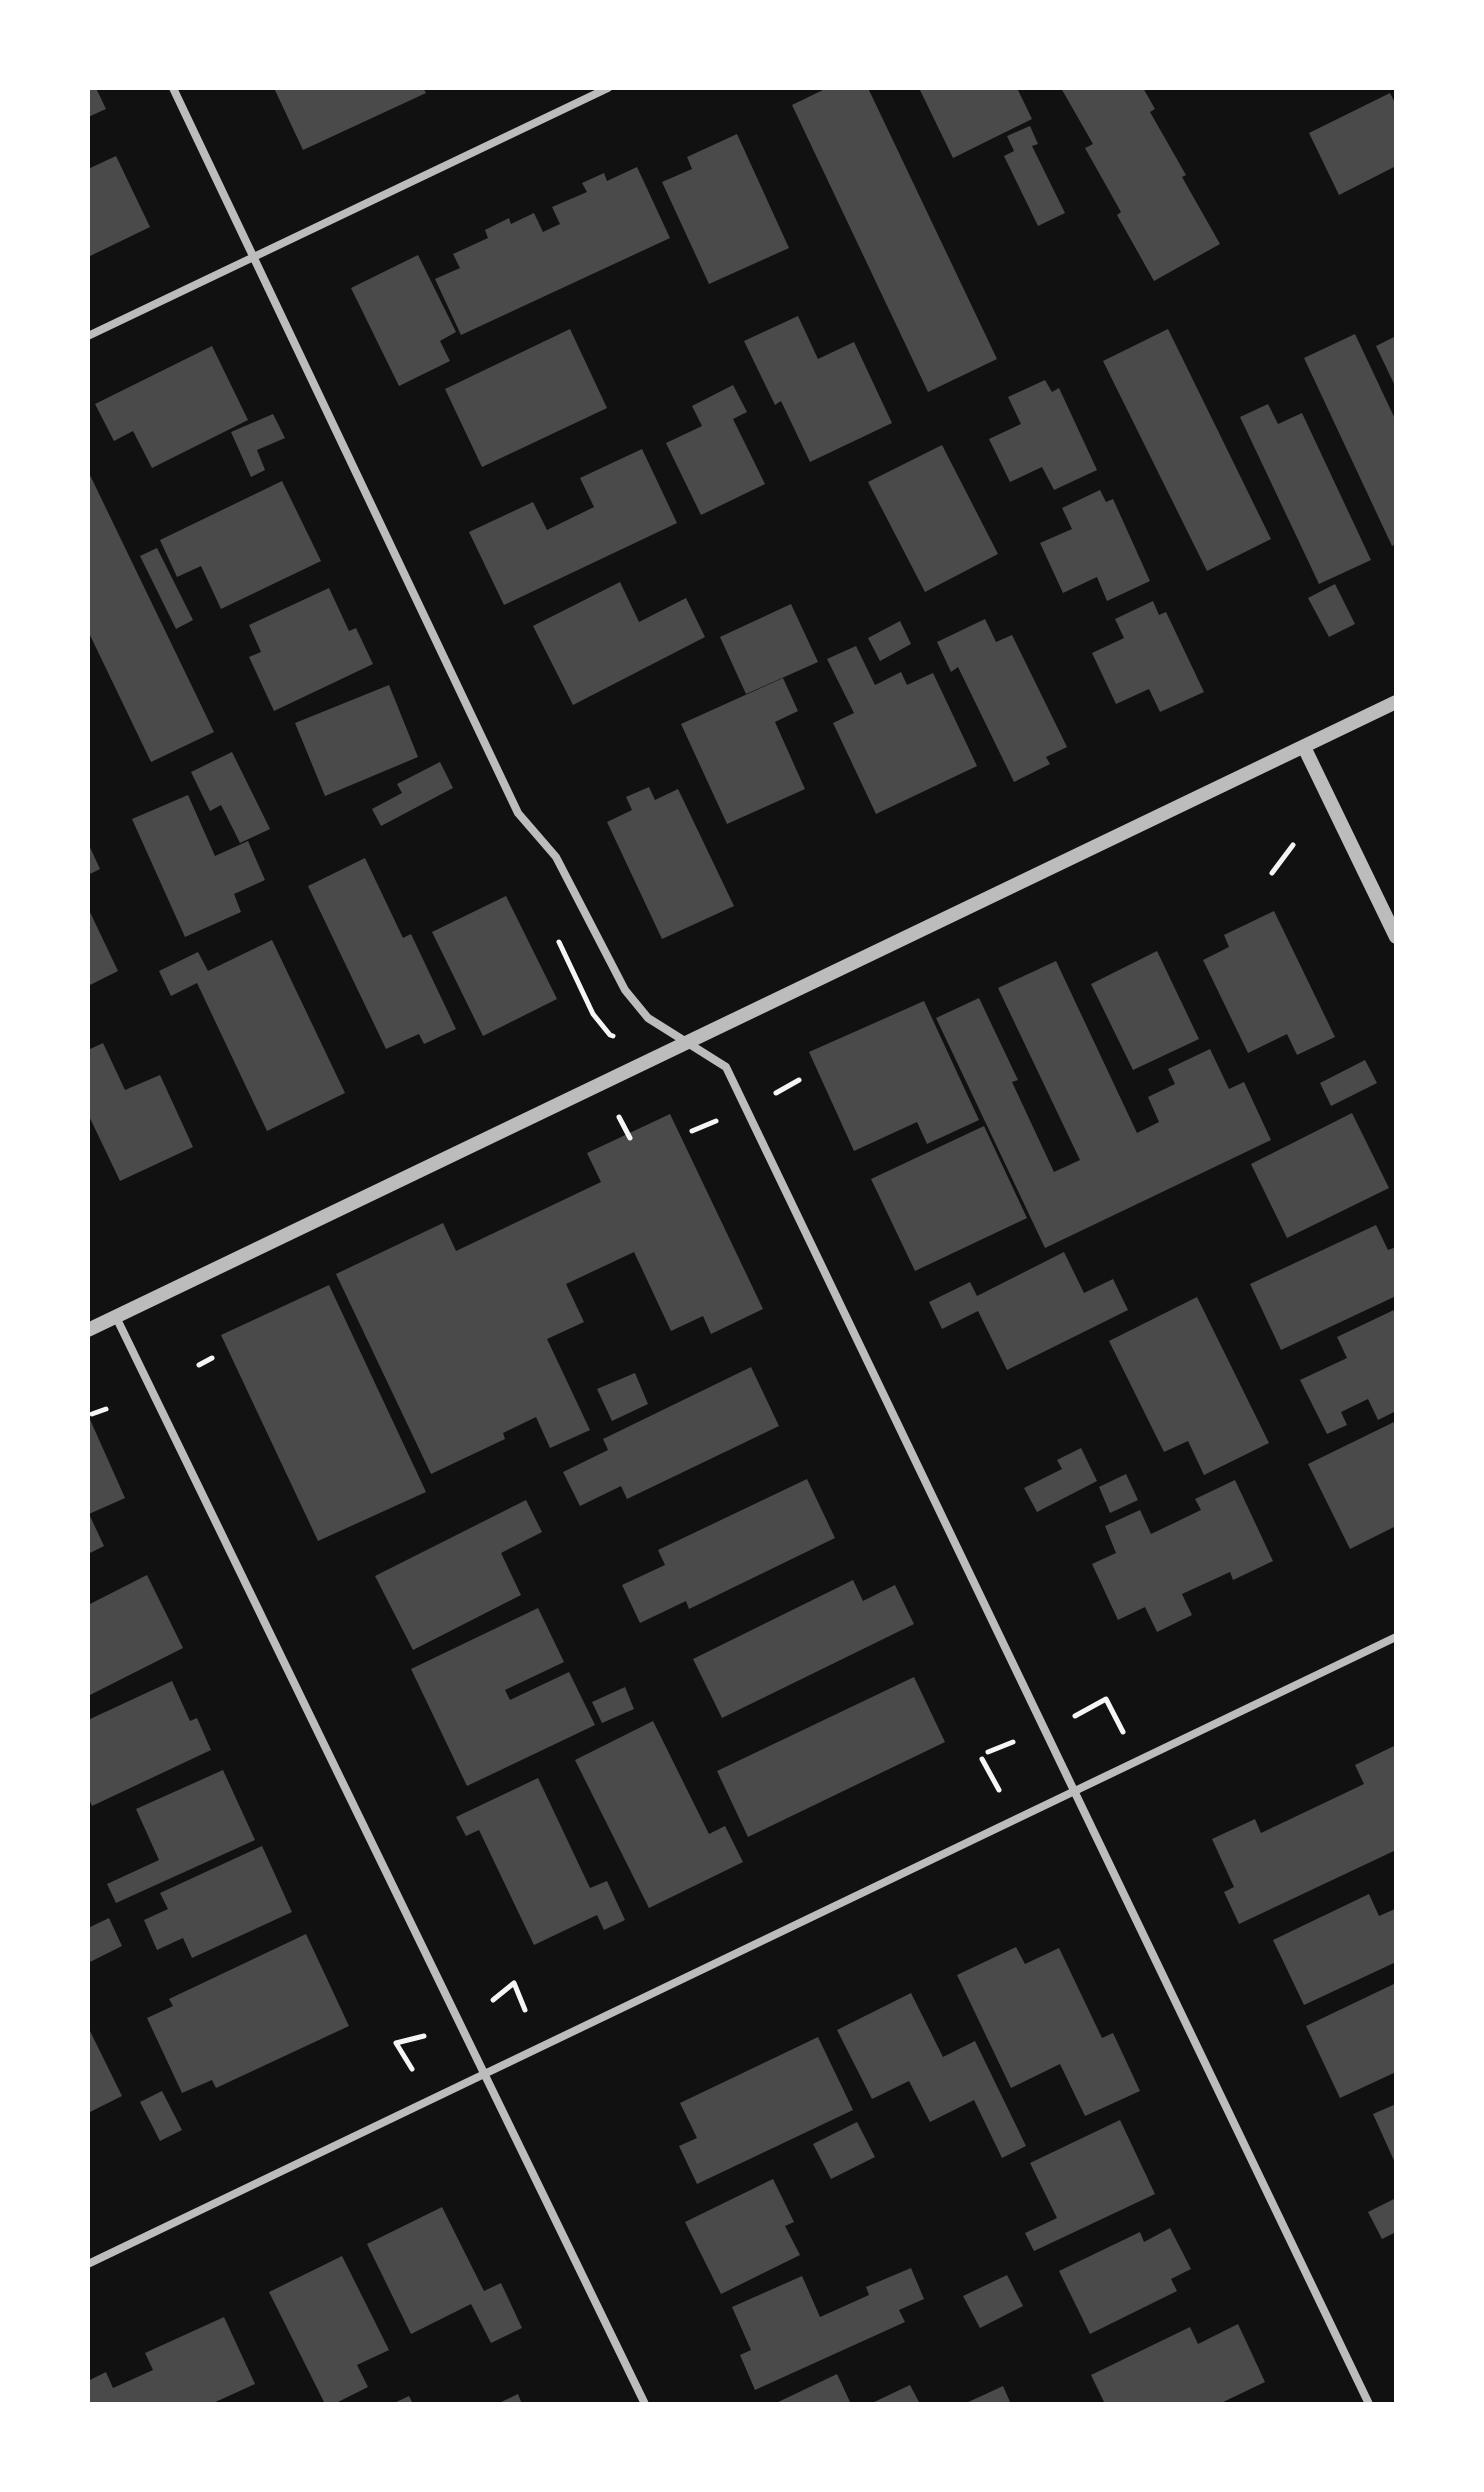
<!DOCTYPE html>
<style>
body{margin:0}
#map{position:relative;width:1484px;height:2492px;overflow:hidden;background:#111;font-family:Montserrat,sans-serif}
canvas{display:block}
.frame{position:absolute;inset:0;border:90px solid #fff;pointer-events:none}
</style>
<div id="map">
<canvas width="1484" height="2492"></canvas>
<div class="frame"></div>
</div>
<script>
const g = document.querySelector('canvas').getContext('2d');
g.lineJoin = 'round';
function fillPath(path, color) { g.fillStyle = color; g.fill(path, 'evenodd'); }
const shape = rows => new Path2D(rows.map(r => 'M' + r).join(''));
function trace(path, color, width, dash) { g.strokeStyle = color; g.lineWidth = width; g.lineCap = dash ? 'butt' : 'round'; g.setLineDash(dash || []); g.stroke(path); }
fillPath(shape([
 [88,88,96,88,106,109,88,117],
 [274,88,423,88,426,93,303,150],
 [827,88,868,88,997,359,928,392,792,105],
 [919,88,1017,88,1032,119,953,158],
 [1061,88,1143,88,1155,109,1150,112,1186,175,1182,177,1220,244,1154,281,1117,215,1121,212,1085,148,1093,144],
 [1390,93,1394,101,1396,101,1396,166,1339,195,1309,133],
 [1030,126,1038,144,1032,146,1065,213,1038,226,1004,156,1014,151,1007,136],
 [737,134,789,248,709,284,662,182,692,169,687,157],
 [116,156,150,227,88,257,88,169],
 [637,167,670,238,461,335,435,279,460,268,453,254,488,238,485,230,509,218,511,224,534,213,543,232,560,224,552,207,587,192,582,183,604,173,607,181],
 [418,255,456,332,440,341,450,361,399,386,351,288],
 [798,316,818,359,854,342,892,423,810,462,781,401,775,405,744,341],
 [570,329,607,408,482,467,445,389],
 [1168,329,1271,539,1207,571,1103,361],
 [1355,334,1396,421,1396,544,1392,546,1304,358],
 [1396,336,1396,388,1376,346],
 [212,346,248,420,152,468,133,431,114,441,95,404],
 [1045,380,1052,392,1059,388,1097,470,1054,490,1042,467,1010,482,989,439,1021,424,1008,397],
 [733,385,747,412,733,419,765,484,701,515,666,443,702,426,692,406],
 [1268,404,1278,424,1302,413,1371,560,1319,584,1240,417],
 [273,414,285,438,257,450,265,470,251,477,231,432],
 [942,445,998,554,925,592,868,482],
 [642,449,677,523,504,605,469,532,533,502,547,530,594,507,580,478],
 [88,471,214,732,151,762,88,631],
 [282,481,321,561,221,609,201,566,177,577,160,540],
 [1100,490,1106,502,1113,499,1150,581,1107,601,1097,577,1063,593,1040,543,1072,529,1062,508],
 [157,548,193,620,176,629,140,556],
 [620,582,639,622,686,598,705,637,573,705,533,626],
 [1335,584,1355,624,1329,637,1308,598],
 [329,588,349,631,356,628,373,664,274,711,249,657,261,652,249,625],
 [1153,601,1159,615,1166,612,1204,692,1160,712,1149,689,1116,704,1092,653,1124,638,1115,619],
 [791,604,818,662,746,694,720,637],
 [985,619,996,642,1012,635,1067,747,1046,757,1050,764,1014,782,958,667,951,672,937,642],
 [900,621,911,644,880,661,868,638],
 [856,646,875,685,901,672,907,685,933,673,977,766,876,814,833,723,854,713,827,659],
 [783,678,798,711,775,722,805,789,727,824,681,724],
 [389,685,418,757,325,796,295,723],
 [232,752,270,829,240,843,221,805,210,811,191,772],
 [440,762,453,788,381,826,372,809,402,793,397,784],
 [649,787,655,800,678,789,734,906,662,939,607,822,632,810,626,797],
 [188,795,215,856,248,841,265,880,234,894,241,912,185,937,132,819],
 [88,843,100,869,88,875],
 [365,858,403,938,411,934,456,1029,424,1044,419,1034,386,1049,308,886],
 [506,896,557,999,483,1036,432,932],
 [88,908,118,971,88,986],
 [1274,911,1335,1037,1297,1055,1287,1034,1248,1053,1203,960,1229,947,1224,935],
 [272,940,345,1093,267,1131,197,983,171,996,159,971,198,952,208,971],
 [1157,951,1199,1039,1133,1070,1091,984],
 [1056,961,1137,1133,1159,1122,1148,1097,1175,1084,1168,1069,1210,1049,1229,1089,1244,1082,1271,1140,1045,1248,936,1018,979,998,1018,1080,1012,1082,1054,1172,1080,1160,998,988],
 [924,1001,979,1120,927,1144,917,1122,854,1151,809,1052],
 [103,1043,125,1090,160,1075,193,1147,120,1181,88,1114,88,1050],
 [1365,1060,1377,1083,1331,1106,1320,1083],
 [1352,1113,1389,1188,1287,1238,1251,1164],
 [670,1114,763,1309,711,1334,703,1316,671,1331,634,1252,566,1284,584,1322,547,1339,590,1430,550,1448,536,1417,503,1433,505,1439,431,1474,336,1274,443,1223,456,1251,601,1182,587,1153],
 [984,1126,1027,1218,915,1271,871,1179],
 [1376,1225,1388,1250,1396,1247,1396,1296,1281,1350,1250,1284],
 [1064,1252,1084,1293,1113,1279,1128,1310,1007,1370,978,1311,942,1329,929,1302,970,1282,977,1296],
 [329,1285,426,1492,318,1541,221,1335],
 [1197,1297,1269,1443,1204,1475,1188,1441,1164,1452,1109,1341],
 [1396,1309,1396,1411,1378,1420,1368,1399,1341,1412,1347,1425,1327,1434,1300,1380,1347,1358,1337,1337],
 [751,1367,779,1426,627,1499,621,1486,580,1506,563,1472,608,1450,603,1439],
 [635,1373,648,1404,612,1421,597,1389],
 [88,1415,125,1498,89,1514,104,1546,88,1554],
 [1396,1421,1396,1526,1350,1549,1308,1464],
 [1081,1448,1097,1481,1037,1512,1024,1488,1062,1469,1057,1460],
 [1126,1474,1138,1500,1110,1513,1099,1487],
 [807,1479,835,1538,689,1609,686,1601,640,1623,622,1585,665,1565,658,1550],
 [1235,1480,1273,1561,1233,1580,1230,1572,1182,1594,1192,1615,1157,1632,1145,1607,1118,1620,1092,1564,1116,1553,1105,1526,1140,1510,1151,1534,1201,1510,1195,1499],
 [526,1500,542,1532,501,1553,521,1595,413,1650,375,1576],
 [147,1575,183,1648,88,1696,88,1605],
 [853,1580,863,1601,895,1585,914,1624,722,1718,693,1659],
 [538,1608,564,1662,505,1690,510,1700,569,1672,595,1725,467,1786,411,1669],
 [914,1677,945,1742,748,1837,717,1771],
 [172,1681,190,1721,197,1718,211,1750,92,1806,88,1797,88,1720],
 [625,1687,634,1709,602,1723,592,1702],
 [653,1721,709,1834,725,1826,743,1862,649,1908,575,1760],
 [1394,1746,1396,1850,1239,1924,1224,1892,1234,1887,1212,1839,1255,1819,1261,1833,1364,1784,1355,1765],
 [223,1770,255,1840,116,1903,107,1884,159,1860,136,1809],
 [538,1778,590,1888,607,1881,625,1920,604,1930,597,1915,534,1945,479,1830,466,1836,456,1817],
 [262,1846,292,1912,192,1958,183,1938,157,1950,144,1920,168,1909,160,1893],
 [1369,1894,1379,1916,1395,1909,1396,1912,1396,1962,1304,2005,1273,1940],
 [109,1918,122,1946,88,1963,88,1928],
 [306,1934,349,2026,216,2088,212,2080,182,2093,147,2018,173,2006,169,1999],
 [1016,1947,1025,1964,1059,1948,1102,2038,1113,2033,1140,2091,1085,2116,1060,2064,1011,2088,957,1975],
 [1396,1983,1396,2072,1340,2098,1306,2026],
 [911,1993,943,2057,975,2041,1026,2146,1002,2158,974,2100,930,2122,909,2081,872,2099,837,2030],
 [88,2027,122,2096,88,2113],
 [818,2037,853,2110,697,2184,679,2146,697,2138,680,2103],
 [162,2091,182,2130,160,2141,140,2102],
 [1396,2104,1396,2165,1373,2114],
 [1120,2120,1155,2194,1034,2251,1025,2233,1057,2218,1030,2163],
 [857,2122,875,2157,831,2179,813,2144],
 [773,2179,794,2222,785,2226,800,2255,721,2294,685,2222],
 [1396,2198,1396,2232,1382,2239,1368,2212],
 [442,2207,484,2291,501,2283,522,2328,491,2343,471,2304,411,2334,367,2244],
 [1170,2228,1191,2269,1171,2279,1177,2291,1090,2334,1059,2271,1140,2232,1144,2242],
 [342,2256,389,2350,357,2365,368,2387,334,2404,325,2404,269,2292],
 [911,2268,924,2299,899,2310,905,2322,755,2390,740,2355,751,2350,732,2307,802,2276,820,2317,869,2295,866,2287],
 [1007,2275,1023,2306,980,2328,963,2296],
 [224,2317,255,2384,211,2404,88,2404,88,2381,106,2372,113,2388,153,2370,145,2353],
 [1238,2324,1265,2382,1219,2404,1105,2404,1091,2375,1190,2327,1198,2344],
 [837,2374,851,2404,774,2404],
 [910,2385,920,2404,870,2404],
 [1003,2386,1011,2404,964,2404],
 [518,2394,522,2404,497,2404],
 [409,2396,413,2404,392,2404]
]), '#4a4a4a');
trace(shape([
 [1272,873,1293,845],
 [559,942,593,1014,610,1035,613,1036],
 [776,1093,799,1080],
 [619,1117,630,1138],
 [692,1131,716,1121],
 [199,1365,212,1358],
 [92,1414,106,1409],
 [1075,1716,1106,1699,1123,1732],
 [988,1752,1013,1742],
 [982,1759,999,1790],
 [493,2000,514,1983,525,2010],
 [412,2069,396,2043,424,2036]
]), '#f5f5f5', 5);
trace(shape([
 [173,88,518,813,556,857,625,990,648,1018,726,1067,1369,2404],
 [88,336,608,88],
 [116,1317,645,2404],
 [88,2264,1396,1637]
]), '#bcbcbc', 8);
trace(shape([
 [1304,747,1396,937],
 [88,1330,1396,702]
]), '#bcbcbc', 14);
</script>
